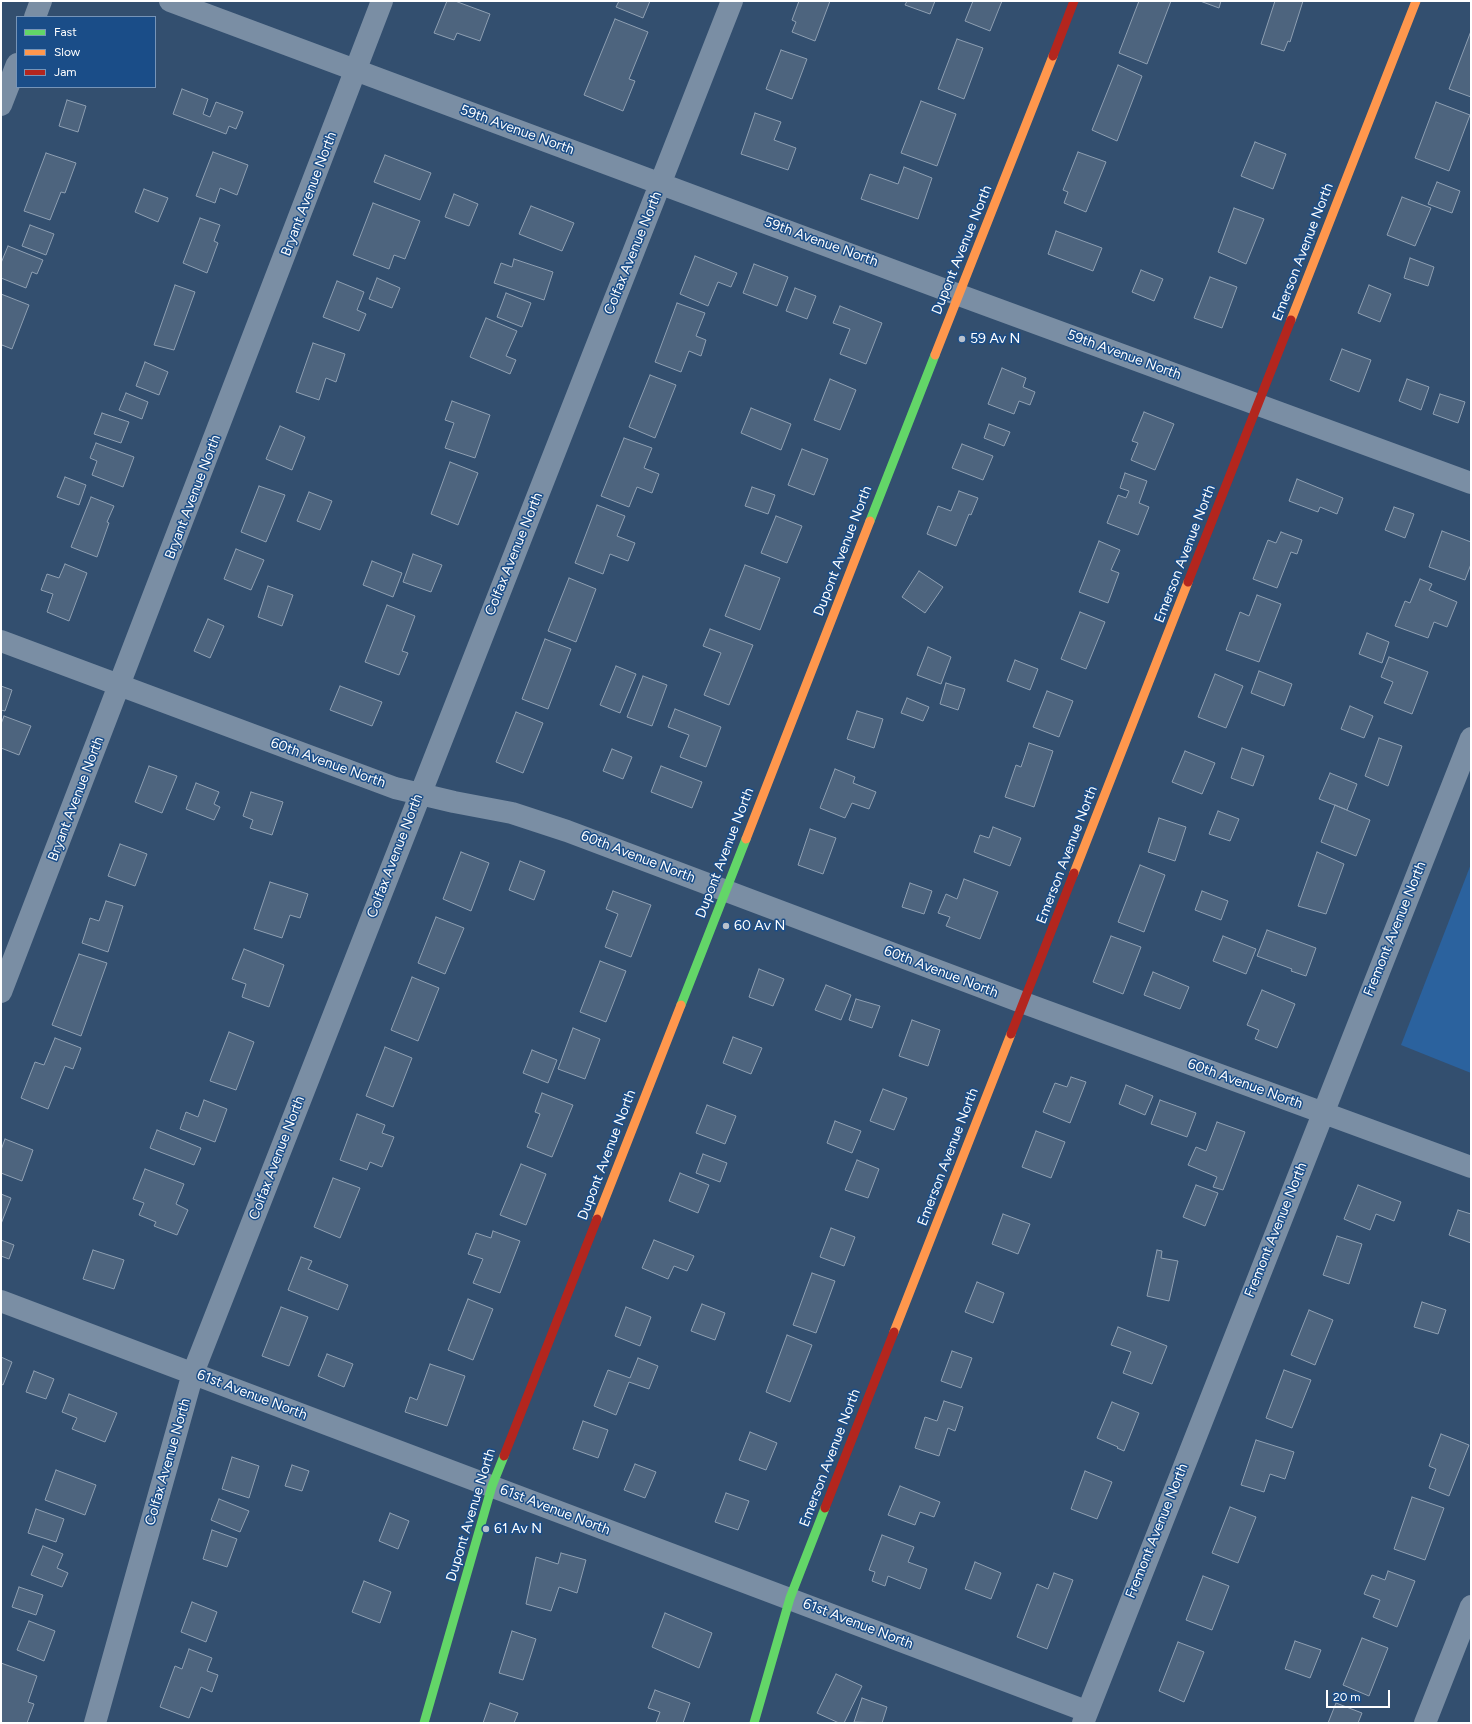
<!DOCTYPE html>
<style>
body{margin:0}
#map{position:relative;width:1472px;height:1724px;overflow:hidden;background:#334f6f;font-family:Figtree,sans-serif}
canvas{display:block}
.frame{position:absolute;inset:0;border:2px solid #fff;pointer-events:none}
.legend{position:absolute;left:16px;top:16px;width:140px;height:72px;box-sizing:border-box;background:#1a4d88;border:1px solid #7694b8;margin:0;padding:5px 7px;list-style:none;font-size:12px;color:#fff}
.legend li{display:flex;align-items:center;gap:8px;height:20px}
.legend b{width:20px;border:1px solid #7694b8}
.scale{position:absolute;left:1326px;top:1690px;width:64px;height:18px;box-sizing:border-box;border:2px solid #fff;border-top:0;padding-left:5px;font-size:12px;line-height:14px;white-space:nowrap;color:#fff;-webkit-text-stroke:3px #1a4d88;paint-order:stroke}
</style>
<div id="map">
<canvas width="1472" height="1724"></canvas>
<div class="frame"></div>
<ul class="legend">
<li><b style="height:5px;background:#63d668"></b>Fast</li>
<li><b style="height:5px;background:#ff974d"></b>Slow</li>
<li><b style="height:5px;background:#b3261e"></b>Jam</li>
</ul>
<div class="scale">20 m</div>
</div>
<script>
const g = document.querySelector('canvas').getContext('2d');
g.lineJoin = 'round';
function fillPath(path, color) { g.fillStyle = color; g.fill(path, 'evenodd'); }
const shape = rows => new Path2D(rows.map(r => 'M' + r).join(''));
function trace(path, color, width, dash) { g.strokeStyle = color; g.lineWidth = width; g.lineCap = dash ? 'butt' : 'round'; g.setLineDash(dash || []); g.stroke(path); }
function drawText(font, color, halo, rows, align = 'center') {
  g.font = font + ' Figtree,sans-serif'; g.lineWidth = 3; g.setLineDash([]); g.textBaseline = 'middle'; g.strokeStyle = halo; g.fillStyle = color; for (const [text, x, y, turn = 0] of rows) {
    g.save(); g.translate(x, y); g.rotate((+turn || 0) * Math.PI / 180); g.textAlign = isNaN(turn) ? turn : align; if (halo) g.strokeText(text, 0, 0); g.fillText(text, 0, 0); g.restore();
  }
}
fillPath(shape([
 [1471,864,1471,1073,1401,1045]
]), '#2b629e');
const building = shape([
 [447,1,455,1,490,14,480,41,457,33,454,40,434,33,447,1],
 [619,1,650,1,643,18,616,7,619,1],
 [799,1,830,1,815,41,792,32,796,22,792,20,799,1],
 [907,1,935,1,930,14,905,5,907,1],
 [973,1,1002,1,990,31,965,21,973,1],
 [1139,1,1171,1,1147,64,1119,53,1139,1],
 [1200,1,1221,1,1219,8,1200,1],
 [1275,1,1303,1,1290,42,1288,41,1284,51,1261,44,1275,1],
 [615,19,648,32,629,79,635,81,623,111,584,95,615,19],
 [1471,31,1471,97,1449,89,1471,31],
 [957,39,983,48,964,99,938,89,957,39],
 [781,50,807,59,792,99,766,89,781,50],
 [1118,65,1142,76,1117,141,1092,130,1118,65],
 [182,89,208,99,203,114,210,117,216,102,243,112,236,129,229,126,226,134,173,114,182,89],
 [67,100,86,106,78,132,59,126,67,100],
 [921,101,956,114,937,166,901,153,921,101],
 [1436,102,1470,115,1449,171,1415,158,1436,102],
 [755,113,781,122,774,140,796,148,788,170,741,154,755,113],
 [1255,142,1286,154,1273,189,1241,176,1255,142],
 [213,152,248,165,237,195,220,188,215,203,196,196,213,152],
 [1078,152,1106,162,1086,212,1064,203,1068,192,1063,190,1078,152],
 [46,153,76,163,65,193,61,192,50,220,24,211,46,153],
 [385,155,431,173,420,200,374,182,385,155],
 [904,167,932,178,918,219,861,199,870,174,898,184,904,167],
 [1437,182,1460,191,1452,213,1428,204,1437,182],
 [144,189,168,198,158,222,135,212,144,189],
 [454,194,478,204,469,226,445,217,454,194],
 [1402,197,1431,208,1415,246,1387,235,1402,197],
 [373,203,420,221,405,259,394,255,389,269,353,255,373,203],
 [531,206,574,223,562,251,519,234,531,206],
 [1234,208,1264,219,1246,264,1218,252,1234,208],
 [200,218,220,225,214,241,218,243,207,273,183,263,200,218],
 [30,225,54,234,46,255,22,246,30,225],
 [1056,231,1102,248,1093,271,1048,254,1056,231],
 [8,246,43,260,37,274,32,272,26,288,1,278,1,263,8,246],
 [695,256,737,273,731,287,718,282,708,306,680,294,695,256],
 [1410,258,1434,267,1428,286,1404,278,1410,258],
 [514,259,553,272,544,300,494,283,501,263,512,267,514,259],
 [754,264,788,277,777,306,743,293,754,264],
 [1141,270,1163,279,1154,301,1132,292,1141,270],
 [1210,277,1237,287,1222,328,1194,318,1210,277],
 [377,278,400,288,392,308,369,299,377,278],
 [337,281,364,292,357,310,366,314,359,331,323,317,337,281],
 [175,285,195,292,174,350,154,345,175,285],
 [1369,285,1391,294,1380,322,1358,313,1369,285],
 [795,288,816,296,807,319,786,311,795,288],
 [506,293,531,303,522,327,497,317,506,293],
 [1,294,29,305,12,349,2,345,1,348,1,294],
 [677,303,705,313,696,336,706,340,701,356,689,351,681,372,655,362,677,303],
 [840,306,882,323,866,364,840,354,850,329,833,323,840,306],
 [486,318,517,331,506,356,516,360,510,374,470,357,486,318],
 [313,343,345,354,336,382,326,378,319,400,296,392,313,343],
 [1342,349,1371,360,1359,392,1330,380,1342,349],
 [145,362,168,372,159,395,136,386,145,362],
 [1002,368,1026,378,1023,387,1035,392,1030,405,1019,401,1014,414,988,404,1002,368],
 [650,375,676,385,655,438,629,427,650,375],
 [830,379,856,390,840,430,814,420,830,379],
 [1407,379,1429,387,1421,410,1399,401,1407,379],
 [126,393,148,402,142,419,119,410,126,393],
 [1440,394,1465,402,1458,423,1433,414,1440,394],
 [452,401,490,415,475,458,445,448,454,423,445,420,452,401],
 [751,408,791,424,781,450,741,433,751,408],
 [1144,412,1174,424,1155,470,1131,460,1138,443,1132,441,1144,412],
 [102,413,129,422,121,443,94,434,102,413],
 [989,424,1010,432,1004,446,984,438,989,424],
 [280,426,305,437,292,470,266,459,280,426],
 [624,438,652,448,644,468,659,474,652,493,637,487,629,507,601,496,624,438],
 [96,443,134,457,123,487,92,475,97,461,90,458,96,443],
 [962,444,993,456,983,480,952,468,962,444],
 [802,449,828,459,814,495,788,485,802,449],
 [450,462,478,473,458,525,431,514,450,462],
 [1125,473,1147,481,1139,503,1149,507,1138,535,1107,523,1118,495,1126,498,1129,491,1120,488,1125,473],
 [65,477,86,485,79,505,57,497,65,477],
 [1297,479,1343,498,1337,514,1320,507,1318,512,1289,501,1297,479],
 [259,486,285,495,266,542,241,532,259,486],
 [752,487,775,495,768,514,745,506,752,487],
 [959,491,978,498,971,515,969,514,956,546,927,534,938,506,951,511,959,491],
 [309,492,332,501,320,530,297,521,309,492],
 [91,497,114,506,107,522,109,523,97,557,71,547,91,497],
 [597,505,625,516,617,536,635,543,628,561,610,554,603,574,575,563,597,505],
 [1394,507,1414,514,1405,538,1385,530,1394,507],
 [776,516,802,526,787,563,761,553,776,516],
 [1442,531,1471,542,1471,564,1465,580,1429,567,1442,531],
 [1281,532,1302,540,1297,554,1291,552,1277,588,1253,579,1268,540,1276,543,1281,532],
 [1099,541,1120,550,1111,570,1119,573,1108,603,1079,592,1099,541],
 [236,549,264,560,251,590,224,579,236,549],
 [413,554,442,565,431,592,403,582,413,554],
 [372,561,402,573,393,597,363,585,372,561],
 [65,564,87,573,69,621,47,612,53,594,41,590,47,574,59,578,65,564],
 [745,565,780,578,760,630,725,616,745,565],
 [919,571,943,587,925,613,902,597,919,571],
 [569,578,596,589,576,642,548,631,569,578],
 [1420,579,1432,584,1429,590,1457,602,1447,627,1434,622,1428,638,1395,626,1405,601,1410,603,1420,579],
 [268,586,293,595,282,626,258,617,268,586],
 [1257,595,1281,604,1259,662,1226,650,1240,612,1249,616,1257,595],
 [387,605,415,616,402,651,408,653,399,675,365,662,387,605],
 [1080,612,1105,622,1086,669,1061,659,1080,612],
 [208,619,224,626,210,658,194,651,208,619],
 [710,629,753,645,729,705,704,695,721,653,703,646,710,629],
 [1367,633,1389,642,1382,663,1359,654,1367,633],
 [545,639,571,649,548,709,522,699,545,639],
 [928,647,951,657,941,684,917,675,928,647],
 [1389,657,1428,672,1412,714,1384,703,1393,682,1381,677,1389,657],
 [1015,660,1038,669,1030,690,1007,681,1015,660],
 [616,666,636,674,620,713,600,705,616,666],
 [1259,671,1292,684,1284,706,1251,693,1259,671],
 [1215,674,1243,686,1226,728,1198,717,1215,674],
 [643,676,667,685,652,726,627,717,643,676],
 [946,683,965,689,958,710,940,704,946,683],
 [1,686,12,690,5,711,1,710,1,686],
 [340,686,382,702,372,726,330,710,340,686],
 [1047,691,1073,701,1059,737,1033,727,1047,691],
 [907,698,929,707,923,721,901,713,907,698],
 [1350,706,1373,716,1364,738,1341,729,1350,706],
 [675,709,721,727,706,767,680,757,689,735,668,727,675,709],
 [857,711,883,719,874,748,847,739,857,711],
 [516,712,543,723,523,773,496,762,516,712],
 [4,716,31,726,19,755,1,748,1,724,4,716],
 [1379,738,1402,746,1388,786,1365,776,1379,738],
 [1029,743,1053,751,1034,807,1005,797,1016,765,1021,767,1029,743],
 [1242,748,1264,756,1253,786,1231,778,1242,748],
 [612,749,632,757,623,779,603,771,612,749],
 [1185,751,1215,763,1202,794,1172,782,1185,751],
 [149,766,177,776,162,813,135,802,149,766],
 [661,766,702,782,692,808,651,792,661,766],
 [835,769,855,777,853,783,876,792,869,809,852,803,845,818,820,808,835,769],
 [1330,773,1357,784,1347,810,1319,799,1330,773],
 [196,783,219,792,214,804,220,807,214,820,186,809,196,783],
 [251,792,283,802,272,835,250,828,253,820,243,816,251,792],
 [1335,805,1370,820,1356,856,1321,842,1335,805],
 [1218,811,1239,819,1230,841,1209,834,1218,811],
 [1159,818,1186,827,1175,861,1148,852,1159,818],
 [993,827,1021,838,1010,866,974,852,980,835,989,838,993,827],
 [810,829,836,838,823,874,798,865,810,829],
 [120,844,147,854,135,886,108,876,120,844],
 [461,852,489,863,471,911,443,899,461,852],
 [1317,852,1344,864,1326,914,1298,906,1317,852],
 [520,861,545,871,534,900,509,890,520,861],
 [1140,865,1165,875,1144,932,1118,922,1140,865],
 [964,879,998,892,980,939,946,926,950,917,938,913,946,894,957,899,964,879],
 [270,882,308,894,300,918,290,915,282,938,254,929,270,882],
 [910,883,932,891,924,914,902,907,910,883],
 [613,891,651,905,631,957,605,947,618,914,606,909,613,891],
 [1202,891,1228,901,1221,920,1195,910,1202,891],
 [106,901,123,906,108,952,82,943,90,918,99,921,106,901],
 [436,917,464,928,445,974,418,963,436,917],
 [1267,930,1316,948,1306,976,1291,971,1292,969,1257,956,1267,930],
 [1111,936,1141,947,1123,994,1093,982,1111,936],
 [1223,936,1256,949,1246,974,1213,961,1223,936],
 [244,949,284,965,269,1007,242,997,246,984,232,979,244,949],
 [79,954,107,963,81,1036,52,1025,79,954],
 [600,961,626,971,606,1022,580,1012,600,961],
 [759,969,784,979,773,1006,749,997,759,969],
 [1153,972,1189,987,1180,1009,1144,995,1153,972],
 [412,977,439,988,418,1041,391,1030,412,977],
 [826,985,851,995,841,1020,815,1010,826,985],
 [1262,990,1295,1004,1277,1048,1255,1039,1259,1030,1247,1025,1262,990],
 [856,999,880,1006,872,1028,849,1020,856,999],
 [912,1020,940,1030,928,1066,899,1056,912,1020],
 [573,1028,600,1039,585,1079,558,1069,573,1028],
 [229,1032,254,1042,236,1090,210,1081,229,1032],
 [733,1037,762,1048,751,1074,723,1063,733,1037],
 [55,1038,81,1048,73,1069,65,1066,48,1109,21,1098,35,1062,44,1065,55,1038],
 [385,1047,412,1058,393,1107,366,1096,385,1047],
 [532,1050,557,1060,548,1083,523,1073,532,1050],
 [1071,1077,1086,1082,1070,1123,1043,1112,1055,1083,1067,1087,1071,1077],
 [1126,1085,1153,1096,1145,1115,1119,1104,1126,1085],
 [883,1089,907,1098,894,1130,870,1121,883,1089],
 [542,1093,573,1105,552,1157,527,1147,540,1114,535,1112,542,1093],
 [204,1100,227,1109,215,1142,180,1129,186,1112,198,1117,204,1100],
 [1160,1100,1196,1113,1187,1137,1151,1124,1160,1100],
 [707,1105,736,1116,725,1144,696,1133,707,1105],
 [357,1114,385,1125,382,1133,394,1137,382,1167,370,1162,367,1170,340,1160,357,1114],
 [835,1121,861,1131,852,1153,827,1143,835,1121],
 [1217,1122,1245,1132,1223,1190,1213,1187,1217,1177,1188,1165,1196,1147,1206,1151,1217,1122],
 [157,1130,201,1148,194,1165,150,1148,157,1130],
 [1036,1131,1065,1142,1051,1178,1022,1167,1036,1131],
 [5,1139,33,1150,22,1181,1,1173,1,1150,5,1139],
 [703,1154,727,1163,720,1182,696,1173,703,1154],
 [857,1160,879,1169,868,1198,845,1190,857,1160],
 [521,1164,546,1174,526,1225,500,1215,521,1164],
 [145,1169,184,1184,176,1204,188,1210,177,1235,154,1226,156,1222,139,1215,144,1203,133,1199,145,1169],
 [680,1173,709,1185,698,1213,669,1201,680,1173],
 [333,1178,360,1188,340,1238,314,1227,333,1178],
 [1196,1185,1218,1193,1205,1226,1183,1217,1196,1185],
 [1358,1185,1401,1202,1394,1221,1376,1214,1370,1230,1344,1219,1358,1185],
 [1,1194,11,1198,1,1224,1,1194],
 [1458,1210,1471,1214,1471,1243,1449,1235,1458,1210],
 [1003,1214,1030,1224,1018,1254,992,1244,1003,1214],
 [831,1228,855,1237,844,1266,820,1257,831,1228],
 [493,1231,520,1241,500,1293,473,1283,483,1259,468,1254,476,1233,491,1238,493,1231],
 [1337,1236,1362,1244,1349,1284,1323,1275,1337,1236],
 [1,1240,14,1245,9,1259,1,1256,1,1240],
 [654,1240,694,1256,687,1271,674,1266,668,1279,642,1268,654,1240],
 [93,1250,124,1260,114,1289,83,1279,93,1250],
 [1157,1250,1162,1251,1161,1258,1178,1261,1169,1301,1147,1296,1157,1250],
 [301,1257,312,1261,308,1269,348,1285,338,1310,288,1290,301,1257],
 [812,1273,835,1281,816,1333,793,1325,812,1273],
 [977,1282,1004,1293,993,1323,965,1312,977,1282],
 [468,1299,493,1309,473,1360,448,1350,468,1299],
 [1422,1302,1446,1310,1438,1334,1414,1327,1422,1302],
 [702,1304,725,1313,715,1340,691,1331,702,1304],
 [281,1307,308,1317,289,1366,262,1356,281,1307],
 [626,1307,651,1317,640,1346,615,1336,626,1307],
 [1309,1310,1333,1320,1315,1365,1291,1355,1309,1310],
 [1118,1327,1167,1346,1152,1384,1123,1373,1131,1352,1111,1345,1118,1327],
 [787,1335,812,1345,790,1402,766,1392,787,1335],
 [952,1351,972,1358,961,1388,941,1381,952,1351],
 [327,1354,353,1364,344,1387,318,1376,327,1354],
 [1,1357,12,1362,3,1385,1,1384,1,1357],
 [638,1358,658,1366,649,1389,629,1382,616,1415,594,1406,608,1370,630,1378,638,1358],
 [430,1364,465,1376,447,1426,405,1412,410,1397,417,1400,430,1364],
 [1284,1370,1311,1380,1292,1428,1266,1418,1284,1370],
 [34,1371,54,1379,46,1399,26,1392,34,1371],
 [69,1394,117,1413,105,1442,72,1429,77,1418,62,1412,69,1394],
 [944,1401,963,1407,955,1431,948,1428,939,1456,915,1448,925,1417,937,1421,944,1401],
 [1112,1402,1139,1413,1124,1451,1117,1448,1118,1447,1097,1438,1112,1402],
 [583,1421,608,1430,598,1458,573,1449,583,1421],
 [750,1432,777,1443,766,1470,739,1460,750,1432],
 [1441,1434,1469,1445,1449,1496,1429,1488,1436,1469,1429,1466,1441,1434],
 [1256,1440,1294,1452,1285,1479,1270,1474,1264,1492,1241,1485,1256,1440],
 [232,1457,259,1466,249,1498,222,1489,232,1457],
 [635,1464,656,1472,645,1498,624,1490,635,1464],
 [292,1465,309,1471,302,1491,285,1486,292,1465],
 [56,1470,96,1485,85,1515,45,1500,56,1470],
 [1085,1471,1112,1482,1097,1519,1071,1509,1085,1471],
 [900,1486,940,1502,934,1517,920,1512,915,1525,888,1515,900,1486],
 [726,1493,749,1501,738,1530,715,1522,726,1493],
 [1412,1497,1444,1508,1425,1560,1394,1549,1412,1497],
 [219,1499,249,1511,240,1532,211,1520,219,1499],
 [1230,1507,1256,1517,1238,1563,1212,1553,1230,1507],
 [36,1509,64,1519,56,1542,28,1533,36,1509],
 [390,1513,409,1521,398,1549,379,1541,390,1513],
 [212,1530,237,1539,227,1567,203,1559,212,1530],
 [882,1535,914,1547,908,1562,927,1569,920,1589,888,1576,885,1586,872,1581,875,1572,869,1570,882,1535],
 [43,1546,63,1554,57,1568,68,1573,62,1587,31,1575,43,1546],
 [561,1553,586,1560,577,1593,559,1587,551,1611,526,1604,536,1557,558,1564,561,1553],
 [975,1562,1001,1573,991,1599,965,1589,975,1562],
 [1388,1571,1415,1581,1397,1627,1373,1617,1380,1600,1364,1594,1372,1575,1385,1580,1388,1571],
 [1054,1573,1073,1580,1047,1649,1017,1637,1037,1584,1048,1589,1054,1573],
 [1203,1576,1229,1586,1212,1630,1186,1620,1203,1576],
 [364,1581,391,1592,380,1623,352,1612,364,1581],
 [19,1587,43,1595,36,1615,12,1607,19,1587],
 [192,1602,217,1612,206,1642,181,1632,192,1602],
 [665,1613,712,1633,699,1668,652,1647,665,1613],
 [29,1621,55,1631,44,1661,17,1650,29,1621],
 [512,1631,536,1639,523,1680,499,1673,512,1631],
 [1362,1638,1388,1648,1369,1696,1343,1685,1362,1638],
 [1295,1641,1321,1650,1310,1678,1285,1669,1295,1641],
 [1178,1642,1204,1652,1184,1702,1159,1691,1178,1642],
 [189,1649,212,1658,207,1671,218,1675,212,1692,201,1687,189,1718,160,1707,175,1666,182,1669,189,1649],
 [1,1663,37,1676,28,1702,34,1704,27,1723,1,1723,1,1663],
 [836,1674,862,1686,844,1723,839,1723,817,1713,836,1674],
 [655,1690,690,1703,683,1723,656,1723,660,1712,648,1708,655,1690],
 [862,1698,887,1707,882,1723,854,1722,862,1698],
 [490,1703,518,1713,514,1723,483,1723,490,1703],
 [1336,1703,1362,1713,1358,1723,1328,1723,1336,1703]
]);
fillPath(building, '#4d647e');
trace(building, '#8e9fb2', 1);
trace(shape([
 [170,1,959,295,1471,483],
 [35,17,41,1],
 [1,105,17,64],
 [1,641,395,788,454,802,512,813,567,831,1024,1003,1471,1167],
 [1,992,382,1],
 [1,1301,1086,1711],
 [95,1723,193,1373,732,1],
 [1083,1723,1471,738],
 [1425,1723,1471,1606]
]), '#7a8ea4', 22);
trace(shape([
 [870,521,935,355],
 [681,1005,746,839],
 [424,1723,492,1486,504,1456],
 [754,1723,790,1598,825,1508]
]), '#63d668', 9);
trace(shape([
 [1291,320,1416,1],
 [935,355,1053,56],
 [746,839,870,521],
 [1074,873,1188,582],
 [597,1219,681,1005],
 [894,1332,1011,1034]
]), '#ff974d', 9);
trace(shape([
 [1053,56,1074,1],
 [1188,582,1291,320],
 [1011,1034,1074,873],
 [504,1456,597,1219],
 [825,1508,894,1332]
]), '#b3261e', 9);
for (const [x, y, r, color] of [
 [962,339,4,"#b8c1cd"],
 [726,926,4,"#b8c1cd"],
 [486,1529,4,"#b8c1cd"]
]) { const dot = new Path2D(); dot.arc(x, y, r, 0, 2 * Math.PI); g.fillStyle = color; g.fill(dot); trace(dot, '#1a4d88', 1.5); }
drawText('14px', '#fff', '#1a4d88', [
 ["59th Avenue North",517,130,20],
 ["Bryant Avenue North",309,194,-69],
 ["59th Avenue North",821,242,20],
 ["Dupont Avenue North",962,250,-68],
 ["Emerson Avenue North",1303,252,-69],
 ["Colfax Avenue North",633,253,-68],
 ["59th Avenue North",1124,355,20],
 ["Bryant Avenue North",193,497,-69],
 ["Dupont Avenue North",843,551,-69],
 ["Colfax Avenue North",514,554,-68],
 ["Emerson Avenue North",1185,554,-69],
 ["60th Avenue North",328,763,20],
 ["Bryant Avenue North",76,799,-69],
 ["Dupont Avenue North",725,853,-69],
 ["Emerson Avenue North",1067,855,-69],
 ["Colfax Avenue North",395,856,-69],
 ["60th Avenue North",638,857,21],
 ["Fremont Avenue North",1395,929,-68],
 ["60th Avenue North",941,972,21],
 ["60th Avenue North",1245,1084,20],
 ["Dupont Avenue North",607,1155,-69],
 ["Emerson Avenue North",948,1157,-69],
 ["Colfax Avenue North",277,1158,-69],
 ["Fremont Avenue North",1276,1230,-68],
 ["61st Avenue North",252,1395,21],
 ["Emerson Avenue North",830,1458,-69],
 ["Colfax Avenue North",168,1462,-74],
 ["61st Avenue North",555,1510,21],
 ["Dupont Avenue North",471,1515,-73],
 ["Fremont Avenue North",1157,1531,-68],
 ["61st Avenue North",858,1624,21]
]);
drawText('14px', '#fff', '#1a4d88', [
 ["59 Av N",970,339],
 ["60 Av N",734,926],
 ["61 Av N",494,1529]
], 'left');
</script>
